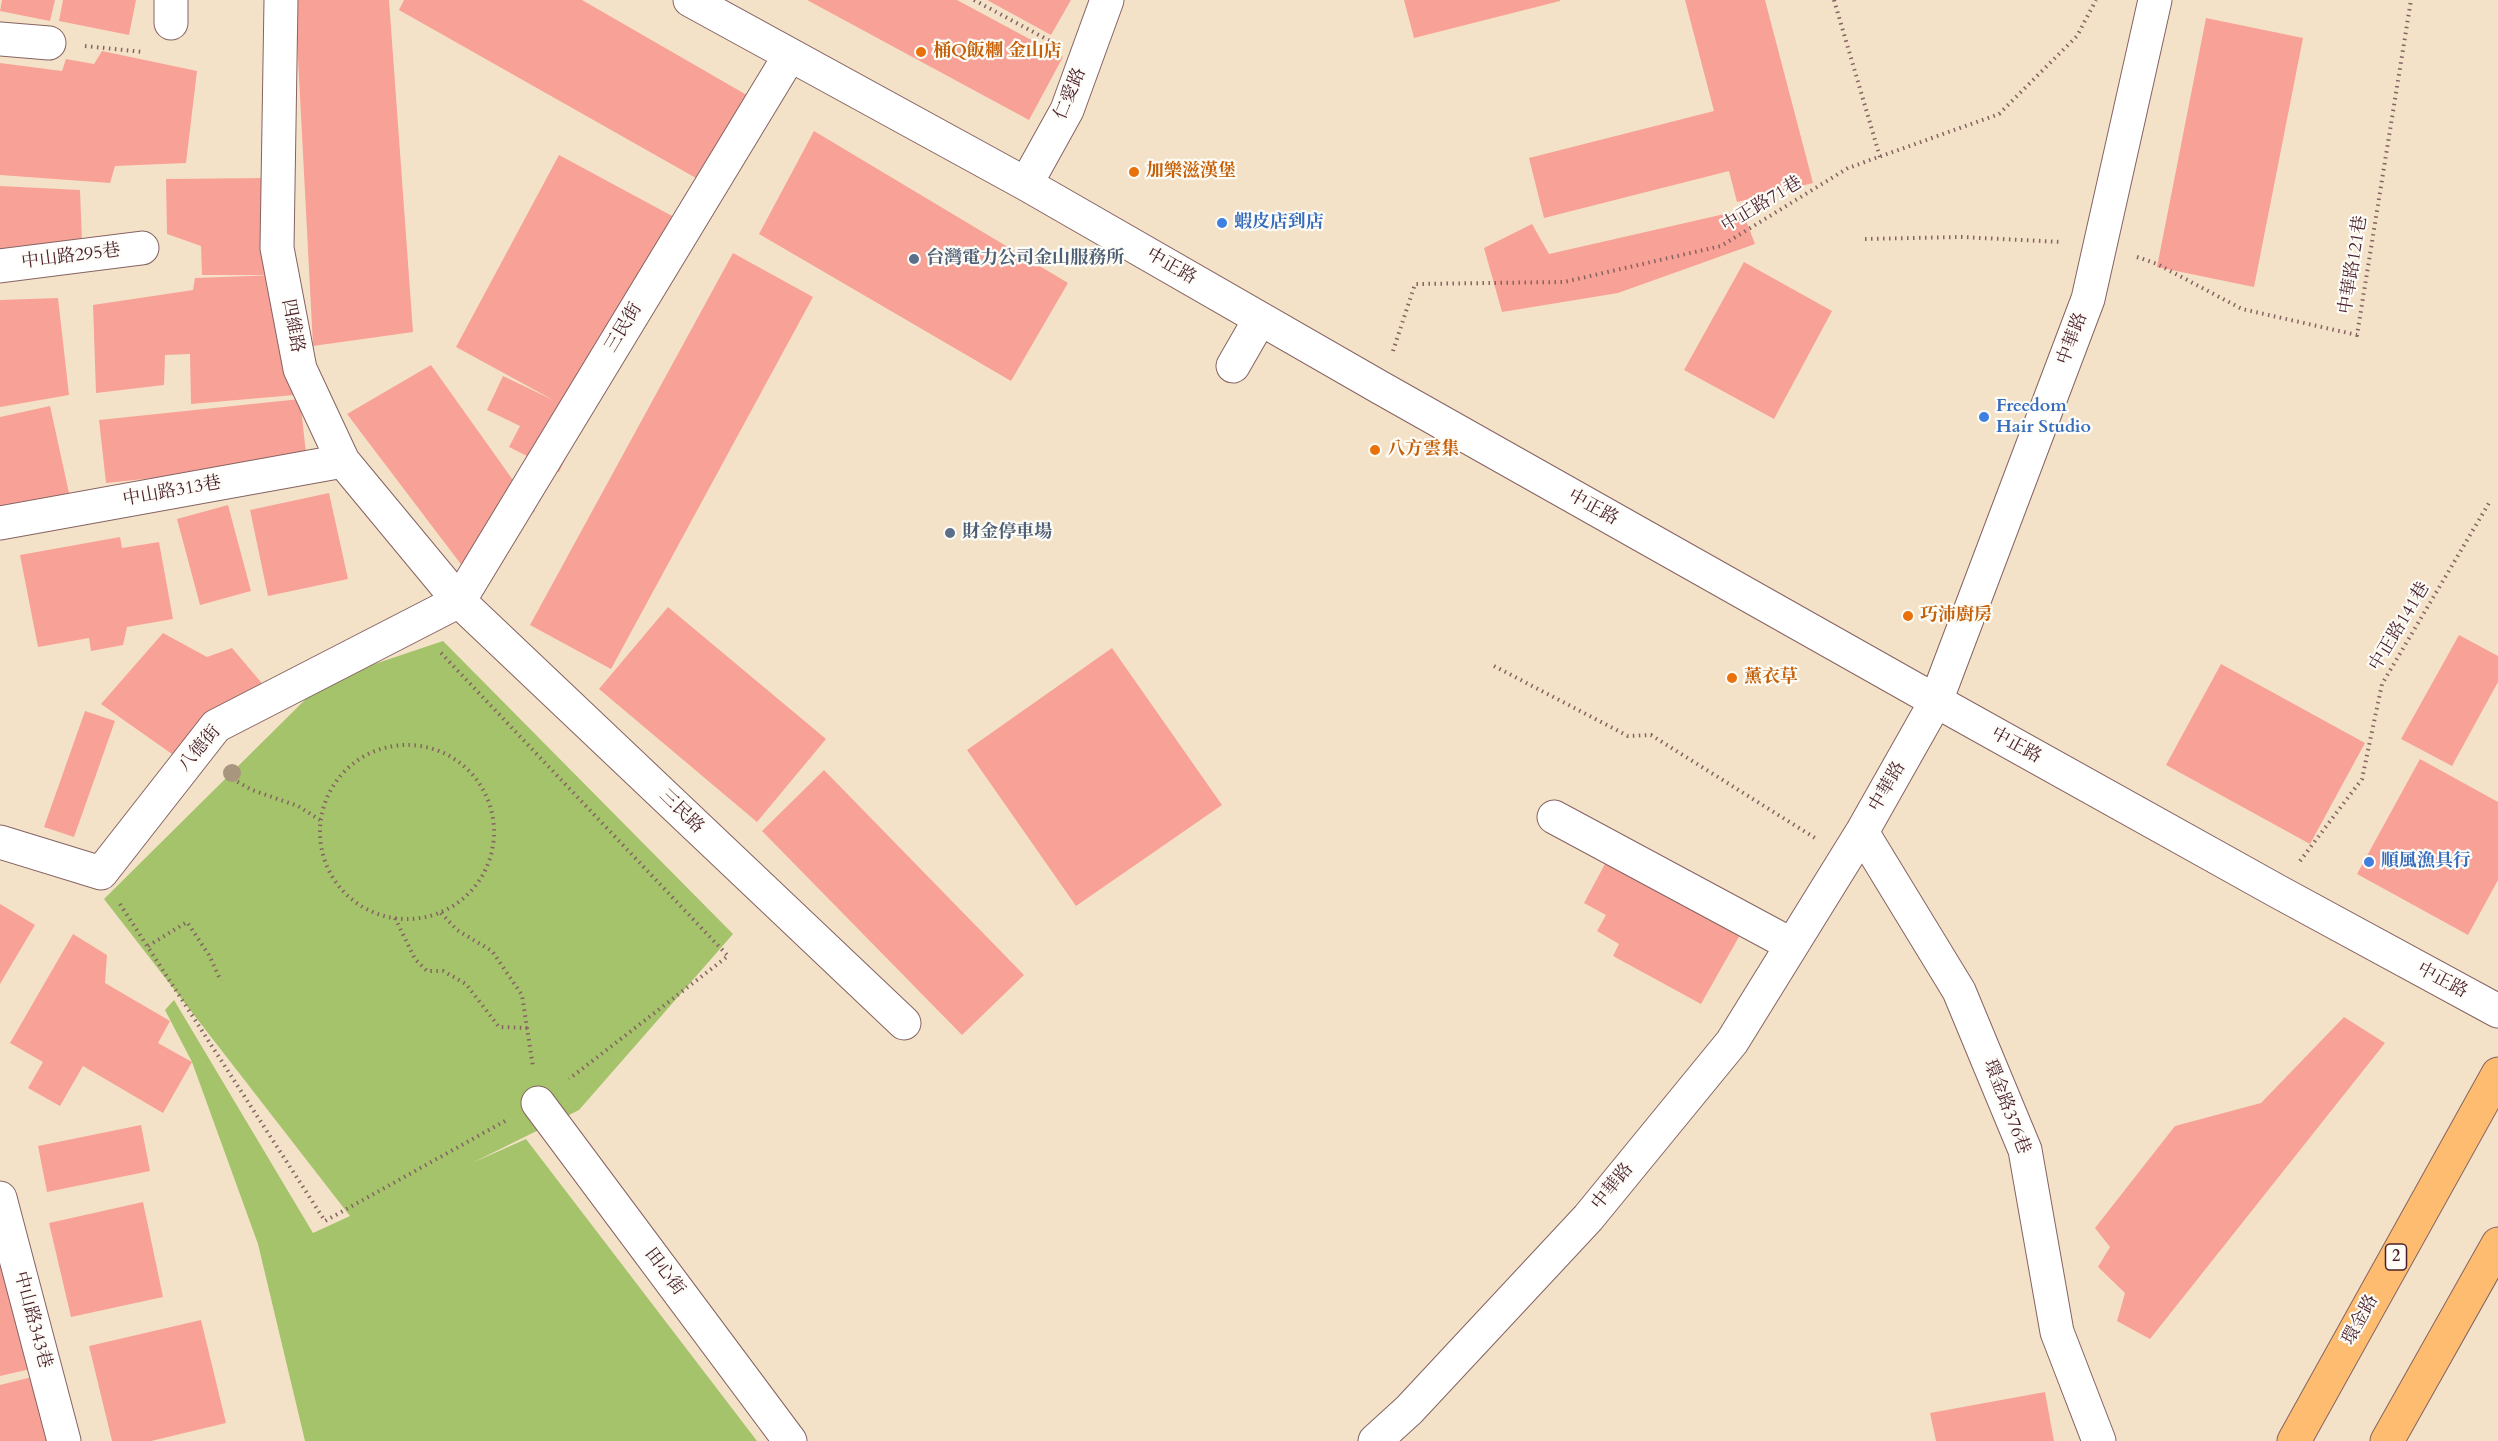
<!DOCTYPE html>
<meta charset="utf-8">
<style>
body{margin:0}
canvas{display:block;background:#f4e2c8}
</style>
<canvas width="2498" height="1441"></canvas>
<script>
const g = document.querySelector('canvas').getContext('2d');
g.lineJoin = 'round';
function fillPath(path, color) { g.fillStyle = color; g.fill(path, 'evenodd'); }
const shape = rows => new Path2D(rows.map(r => 'M' + r).join(''));
function trace(path, color, width, dash) { g.strokeStyle = color; g.lineWidth = width; g.lineCap = dash ? 'butt' : 'round'; g.setLineDash(dash || []); g.stroke(path); }
function drawText(font, color, halo, rows, align = 'center') {
  g.font = font + ' Cardo,"Noto Serif TC",serif'; g.lineWidth = 4.5; g.setLineDash([]); g.textBaseline = 'middle'; g.strokeStyle = halo; g.fillStyle = color; for (const [text, x, y, turn = 0] of rows) {
    g.save(); g.translate(x, y); g.rotate((+turn || 0) * Math.PI / 180); g.textAlign = isNaN(turn) ? turn : align; if (halo) g.strokeText(text, 0, 0); g.fillText(text, 0, 0); g.restore();
  }
}
fillPath(shape([
 [443,641,733,934,579,1110,472,1163,526,1139,757,1441,305,1441,258,1244,192,1062,165,1010,174,1000,313,1233,350,1216,104,899,324,681]
]), '#a4c36b');
fillPath(shape([
 [2,0,55,0,50,21,0,11],
 [63,0,136,0,129,35,59,21],
 [295,0,389,0,413,332,313,346],
 [404,0,582,0,752,98,703,182,399,10],
 [807,0,957,0,1063,57,1029,120],
 [987,0,1071,0,1051,35],
 [1404,0,1560,0,1560,1,1414,38],
 [1685,0,1765,0,1813,183,1737,202,1729,171,1544,218,1529,158,1714,111],
 [2206,18,2303,38,2254,287,2157,267],
 [102,51,197,71,186,163,115,166,110,183,0,175,0,63,62,71,66,59,94,64],
 [814,131,1068,283,1011,381,759,234],
 [559,155,674,217,586,417,559,472,509,447,520,426,487,410,503,376,555,401,456,347],
 [264,178,266,275,202,275,201,246,167,234,166,179],
 [0,186,80,190,83,267,0,276],
 [1742,210,1755,244,1618,293,1502,312,1484,248,1532,224,1549,254],
 [733,253,813,297,611,669,530,625],
 [1744,262,1832,311,1774,419,1684,370],
 [276,275,295,395,191,404,190,354,165,355,164,385,96,393,93,305,193,290,195,278],
 [58,298,69,395,0,407,0,300],
 [431,365,535,511,466,571,347,414],
 [300,399,307,462,106,483,99,420],
 [50,406,69,493,0,508,0,417],
 [329,493,348,579,268,596,250,510],
 [228,505,251,591,200,605,177,519],
 [120,537,122,548,159,542,173,619,127,627,123,645,91,651,89,638,38,647,20,555],
 [668,607,826,739,757,822,599,689],
 [163,633,207,657,232,648,266,688,196,771,101,704],
 [2459,635,2498,656,2498,682,2452,766,2401,739],
 [1112,648,1222,805,1076,906,967,750],
 [2221,664,2365,743,2310,844,2166,765],
 [85,711,115,721,74,837,44,827],
 [2420,759,2498,802,2498,880,2468,935,2357,874],
 [824,770,1024,975,962,1035,762,831],
 [1606,862,1740,935,1701,1004,1613,956,1619,944,1597,931,1606,915,1584,903],
 [0,904,35,925,0,984],
 [73,934,107,955,105,983,170,1021,158,1043,192,1062,163,1113,83,1066,60,1106,28,1088,43,1062,10,1043],
 [2344,1017,2385,1043,2150,1339,2117,1321,2125,1293,2098,1267,2110,1247,2095,1228,2175,1126,2261,1103],
 [141,1125,150,1171,47,1192,38,1146],
 [143,1202,163,1297,71,1317,49,1223],
 [0,1235,35,1368,0,1376],
 [201,1320,226,1423,151,1441,112,1441,89,1346],
 [40,1375,54,1441,0,1441,0,1385],
 [2045,1392,2054,1441,1936,1441,1930,1413]
]), '#f8a297');
const minor = shape([
 [171,0,171,23],
 [281,0,277,248,300,369,343,461,459,601,904,1023],
 [690,0,1026,184,1381,388,1936,701,2277,891,2498,1011],
 [0,39,49,43],
 [1026,184,1067,110,1107,0],
 [0,266,142,248],
 [1233,366,1260,319],
 [0,523,343,461],
 [459,601,790,55],
 [1554,817,1792,945],
 [1862,832,1959,991,2025,1150,2057,1332,2099,1441],
 [0,842,101,873,216,726,459,601],
 [538,1103,790,1441],
 [0,1198,64,1441],
 [1375,1441,1409,1410,1588,1218,1732,1042,1862,832,1936,701,2088,299,2155,0]
]);
const major = shape([
 [2294,1441,2498,1074],
 [2387,1441,2498,1244]
]);
trace(minor, '#866362', 35);
trace(major, '#866362', 35);
trace(shape([
 [974,0,1050,41],
 [1834,0,1880,157],
 [85,46,143,52],
 [1865,239,1961,237,2062,242],
 [2137,257,2157,264,2242,309,2357,335,2411,0],
 [1393,351,1415,284,1564,282,1721,246,1848,168,1999,114,2077,36,2096,0],
 [441,653,728,956,569,1079],
 [1494,666,1628,736,1651,735,1815,838],
 '320 832a87 87 0 1 1 174 0a87 87 0 1 1-174 0Z',
 [227,776,252,790,298,806,320,820],
 [2300,861,2362,779,2382,684,2489,503],
 [120,904,325,1221,505,1121],
 [441,913,457,930,492,951,522,995,533,1067],
 [395,918,415,959,427,971,443,971,466,984,499,1027,528,1028],
 [148,946,187,922,209,955,221,981]
]), '#866362', 4, [1.5, 4.5]);
trace(minor, '#fff', 33);
trace(major, '#fdbc6f', 33);
g.fillStyle = '#a8967e';
for (const [x, y] of [
 [232,773]
]) { g.beginPath(); g.arc(x, y, 9, 0, 2 * Math.PI); g.fill(); }
for (const [x, y, r, color] of [
 [921,52,6,"#e8710a"],
 [1134,172,6,"#e8710a"],
 [1222,223,6,"#3f7fe0"],
 [914,259,6,"#5c6f8a"],
 [1984,417,6,"#3f7fe0"],
 [1375,450,6,"#e8710a"],
 [950,533,6,"#5c6f8a"],
 [1908,616,6,"#e8710a"],
 [1732,678,6,"#e8710a"],
 [2369,862,6,"#3f7fe0"]
]) { const dot = new Path2D(); dot.arc(x, y, r, 0, 2 * Math.PI); g.fillStyle = color; g.fill(dot); trace(dot, '#fdfcf7', 2); }
for (const [x, y, w] of [
 [2396,1257,21]
]) { const box = new Path2D(); box.roundRect(x - w / 2, y - 13, w, 26, 4.5); g.fillStyle = '#fdfcf7'; g.fill(box); trace(box, '#4a1f2b', 1.5); }
drawText('bold 16px', '#4a1f2b', null, [
 ["2",2396,1257]
]);
drawText('bold 18px', '#c56008', '#fdfcf7', [
 ["桶Q飯糰 金山店",933,52],
 ["加樂滋漢堡",1146,172],
 ["八方雲集",1387,450],
 ["巧沛廚房",1920,616],
 ["薰衣草",1744,678]
], 'left');
drawText('18px', '#4a1f2b', '#fdfcf7', [
 ["仁愛路",1071,94,-67],
 ["中正路71巷",1762,205,-31],
 ["中山路295巷",71,257,-7],
 ["中華路121巷",2354,265,-81],
 ["中正路",1171,267,30],
 ["四維路",292,326,79],
 ["三民街",624,328,-59],
 ["中華路",2073,339,-69],
 ["中山路313巷",172,492,-10],
 ["中正路",1593,508,29],
 ["中正路141巷",2400,627,-59],
 ["中正路",2016,746,29],
 ["八德街",200,749,-49],
 ["中華路",1888,787,-60],
 ["三民路",681,812,44],
 ["中正路",2442,981,28],
 ["環金路376巷",2006,1107,69],
 ["中華路",1613,1187,-51],
 ["田心街",664,1272,53],
 ["中山路343巷",32,1320,75],
 ["環金路",2361,1320,-61]
]);
drawText('bold 18px', '#366cbe', '#fdfcf7', [
 ["蝦皮店到店",1234,223],
 ["Freedom",1996,407],
 ["Hair Studio",1996,428],
 ["順風漁具行",2381,862]
], 'left');
drawText('bold 18px', '#4e5e75', '#fdfcf7', [
 ["台灣電力公司金山服務所",926,259],
 ["財金停車場",962,533]
], 'left');
</script>
